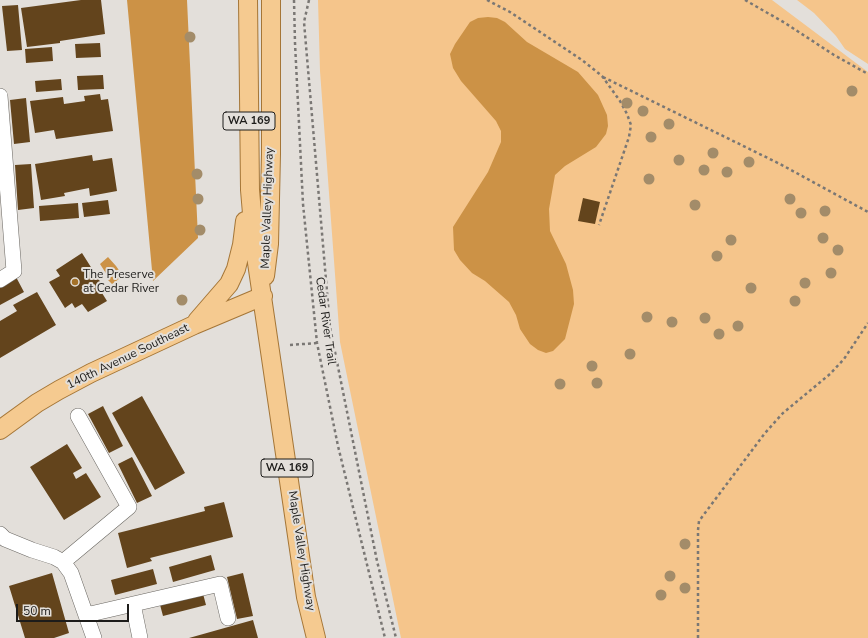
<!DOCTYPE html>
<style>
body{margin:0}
#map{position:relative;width:868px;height:638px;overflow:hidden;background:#e3dfda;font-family:"Nunito Sans",sans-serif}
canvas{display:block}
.scale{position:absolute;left:16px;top:604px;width:113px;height:18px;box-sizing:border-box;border:2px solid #1d1c1a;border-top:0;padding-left:5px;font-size:12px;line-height:14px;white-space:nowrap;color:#1d1c1a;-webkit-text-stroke:3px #e3dfda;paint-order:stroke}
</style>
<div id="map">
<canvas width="868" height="638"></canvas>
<div class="scale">50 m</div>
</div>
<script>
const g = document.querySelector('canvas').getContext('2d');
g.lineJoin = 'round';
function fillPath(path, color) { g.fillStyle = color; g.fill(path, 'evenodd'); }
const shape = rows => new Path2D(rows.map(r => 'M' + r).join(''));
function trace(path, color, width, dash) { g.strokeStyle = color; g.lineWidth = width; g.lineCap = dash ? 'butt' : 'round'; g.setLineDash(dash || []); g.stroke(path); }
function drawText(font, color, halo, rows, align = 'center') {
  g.font = font + ' "Nunito Sans",sans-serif'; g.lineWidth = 4; g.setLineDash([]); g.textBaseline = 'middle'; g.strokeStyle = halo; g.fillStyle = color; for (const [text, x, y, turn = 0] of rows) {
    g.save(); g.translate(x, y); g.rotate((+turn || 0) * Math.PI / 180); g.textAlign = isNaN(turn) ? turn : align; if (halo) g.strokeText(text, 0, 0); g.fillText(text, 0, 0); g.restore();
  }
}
fillPath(shape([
 [318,0,772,0,868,72,868,638,401,638,340,342,320,71],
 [797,0,868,0,868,64,845,49,836,36,814,13]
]), '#f5c58b');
fillPath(shape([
 [127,0,187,0,198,238,153,281],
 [488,17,497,18,505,22,527,42,578,72,598,95,607,115,608,126,606,134,596,147,565,166,555,175,549,209,550,231,566,264,573,290,574,304,565,339,553,351,546,353,538,350,530,344,520,329,516,315,509,302,485,281,472,273,460,260,454,250,453,227,488,172,501,142,501,131,496,121,461,81,453,68,450,54,455,44,470,22,478,18],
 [108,257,116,266,123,276,112,284,108,280,109,278,100,264]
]), '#cc9246');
fillPath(shape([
 [81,0,101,0,105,34,60,41,60,43,27,47,21,8],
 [18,5,22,50,7,51,2,6],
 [100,43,101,57,76,58,75,44],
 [52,47,53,61,26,63,25,49],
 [103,75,104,89,78,90,77,76],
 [61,79,62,90,36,92,35,81],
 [100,94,101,100,108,99,113,131,56,139,54,130,35,133,30,101,63,97,64,104,85,101,84,96],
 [26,98,30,142,14,144,10,100],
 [92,155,93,161,112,158,117,191,90,196,89,188,64,193,65,196,41,200,35,164],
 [31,164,34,208,18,210,15,165],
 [583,198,600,202,595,224,578,221],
 [108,200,110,214,84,217,82,203],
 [78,203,79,218,40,221,39,206],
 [82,253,101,283,97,285,107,301,88,312,82,304,75,308,72,303,65,308,49,282,60,276,56,270],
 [16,277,24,292,0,305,0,286],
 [37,292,56,325,0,358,0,321,17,311,13,305],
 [142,396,185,473,155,490,112,413],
 [103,406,123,446,109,453,88,414],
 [67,444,82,468,73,473,76,479,86,473,101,497,64,520,30,467],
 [132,457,152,496,137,503,118,464],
 [224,502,233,537,150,558,152,561,127,568,118,533,205,511,204,507],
 [211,555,215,570,173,582,169,567],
 [153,569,157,584,115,595,111,580],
 [52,573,69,633,54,638,25,638,9,586],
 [243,573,253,616,237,619,227,577],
 [202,590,206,605,163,616,159,601],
 [253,620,258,638,189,638]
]), '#63441c');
const minor = shape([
 [0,96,14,271,0,280],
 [0,534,5,539,32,550,54,557,63,562,71,573,94,638],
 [63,562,129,507,78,416],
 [133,604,140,638],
 [86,615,220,584,228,618]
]);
const major = shape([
 [248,0,250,190,255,249,306,597,316,638],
 [265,276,269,244,271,154,271,0],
 [197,321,229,284,236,269,242,245,245,221],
 [0,430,37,403,59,390,91,373,194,325,263,296]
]);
trace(minor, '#6b6863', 16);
trace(major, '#a57637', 20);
trace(shape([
 [294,0,295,43,303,204,317,343,338,446,385,638],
 [309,0,304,22,330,327,377,561,396,638],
 [487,0,510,12,582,60,602,76,620,101,627,114,631,125,629,137,599,225],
 [745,0,785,23,834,55,868,74],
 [603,77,780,164,868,212],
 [290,345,317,343],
 [698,638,698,530,699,521,765,433,783,413,830,374,844,359,868,323]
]), '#7a7774', 2.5, [3, 3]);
trace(minor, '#fff', 15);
trace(major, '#f5ca90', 18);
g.fillStyle = '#a38c69';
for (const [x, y] of [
 [190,37],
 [852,91],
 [627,103],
 [643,111],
 [669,124],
 [651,137],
 [713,153],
 [679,160],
 [749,162],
 [704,170],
 [727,172],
 [197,174],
 [649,179],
 [198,199],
 [790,199],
 [695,205],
 [825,211],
 [801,213],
 [200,230],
 [823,238],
 [731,240],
 [838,250],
 [717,256],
 [831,273],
 [805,283],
 [751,288],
 [182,300],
 [795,301],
 [647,317],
 [705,318],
 [672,322],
 [738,326],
 [719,334],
 [630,354],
 [592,366],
 [597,383],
 [560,384],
 [685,544],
 [670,576],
 [685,588],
 [661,595]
]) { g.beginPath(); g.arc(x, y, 5.5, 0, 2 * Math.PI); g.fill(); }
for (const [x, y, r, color] of [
 [75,282,4,"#a47128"]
]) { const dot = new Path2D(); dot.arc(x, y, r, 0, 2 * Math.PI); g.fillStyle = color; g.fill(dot); trace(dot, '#e3dfda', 1.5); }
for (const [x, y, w] of [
 [249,121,52],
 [287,468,52]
]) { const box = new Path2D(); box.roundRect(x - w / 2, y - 9, w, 18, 3); g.fillStyle = '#e3dfda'; g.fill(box); trace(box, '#1d1c1a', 1); }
drawText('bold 11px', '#1d1c1a', null, [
 ["WA 169",249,121],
 ["WA 169",287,468]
]);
drawText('12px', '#1d1c1a', '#e3dfda', [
 ["Maple Valley Highway",268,208,-88],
 ["Cedar River Trail",325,321,82],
 ["140th Avenue Southeast",128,357,-26],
 ["Maple Valley Highway",301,551,81]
]);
drawText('12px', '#1d1c1a', '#e3dfda', [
 ["The Preserve",83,275],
 ["at Cedar River",83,289]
], 'left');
</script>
